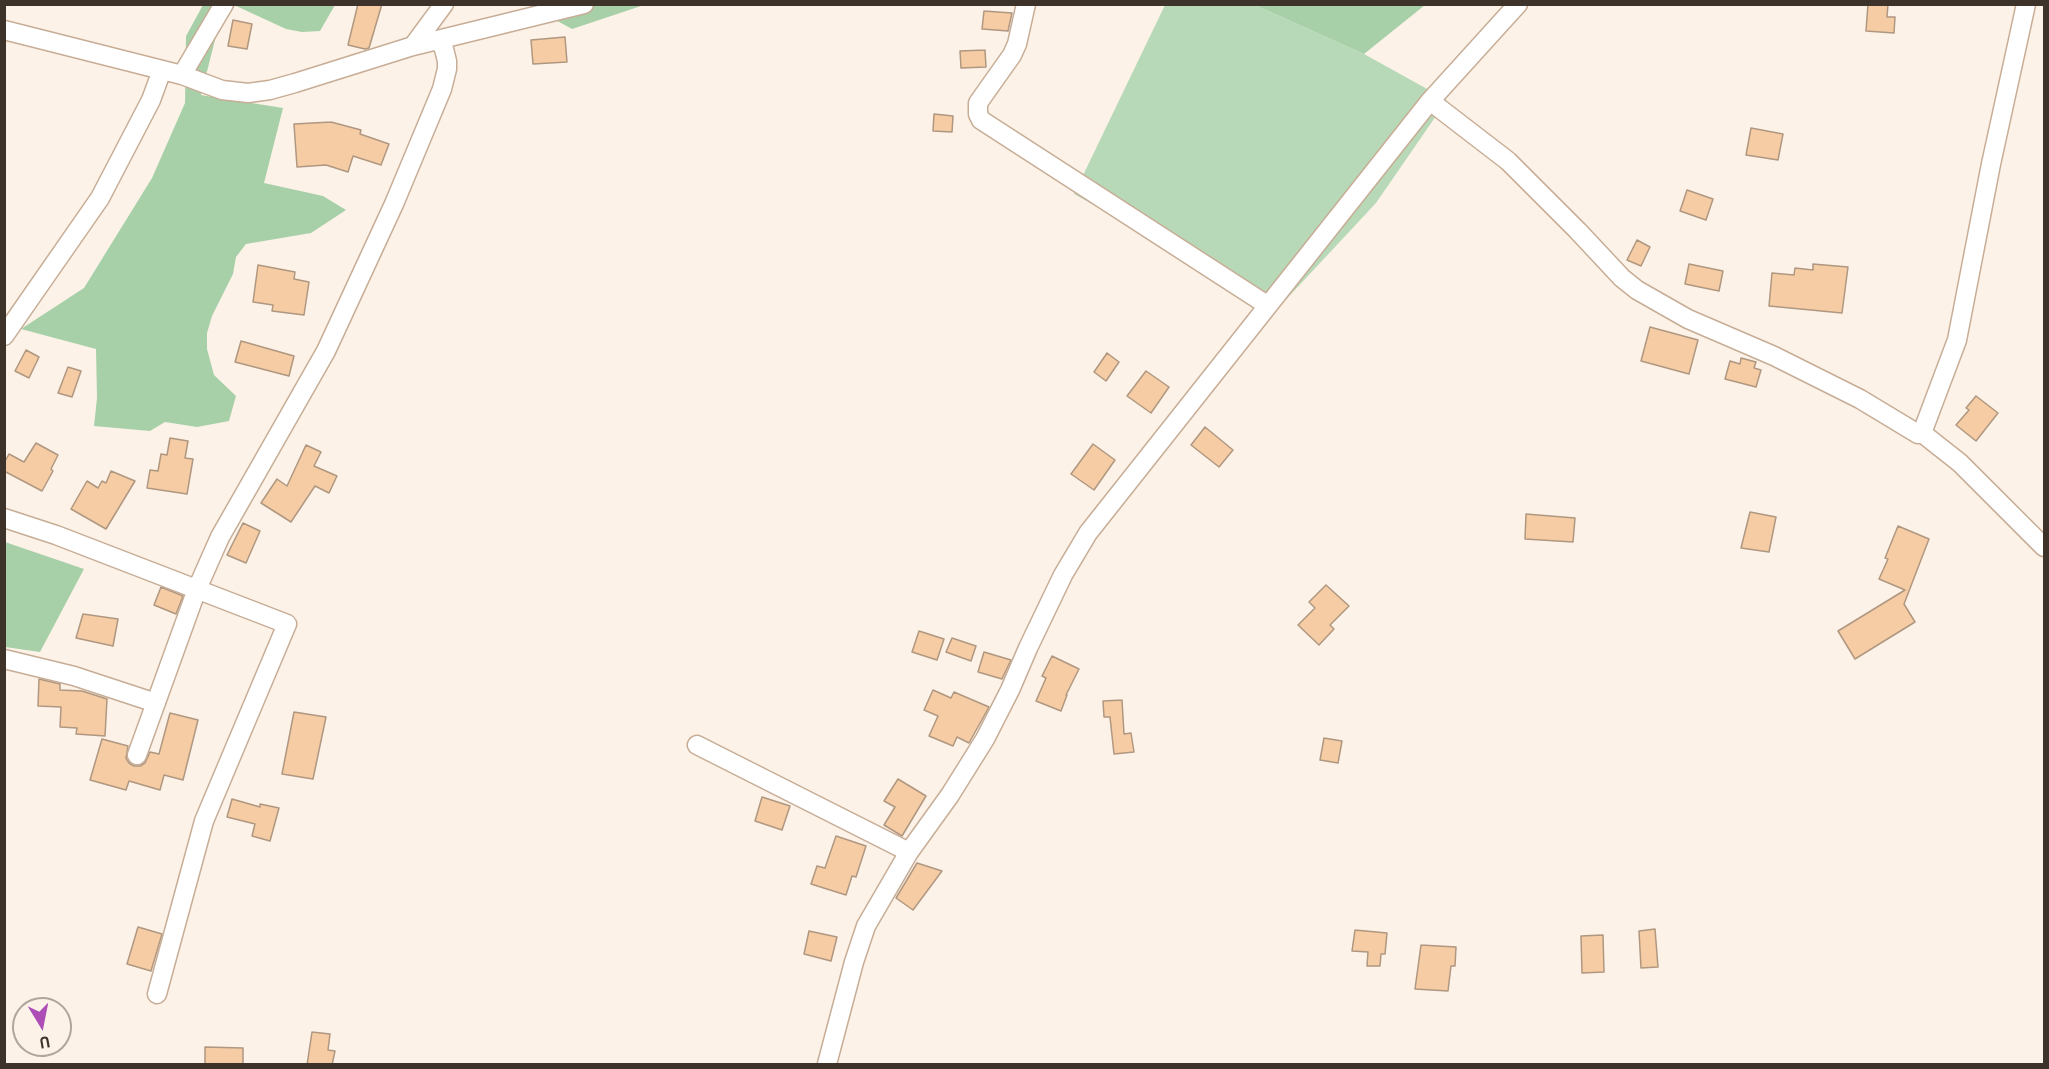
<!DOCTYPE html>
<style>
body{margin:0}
#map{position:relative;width:2049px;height:1069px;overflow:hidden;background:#fcf2e8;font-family:"PT Sans",sans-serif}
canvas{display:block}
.frame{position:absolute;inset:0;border:6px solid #3e332a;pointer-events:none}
.north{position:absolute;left:12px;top:997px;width:60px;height:60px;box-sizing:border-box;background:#fcf2e8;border:2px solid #b0a69c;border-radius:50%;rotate:170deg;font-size:16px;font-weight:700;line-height:24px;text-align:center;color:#3e332a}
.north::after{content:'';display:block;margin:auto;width:21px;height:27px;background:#ad4eb7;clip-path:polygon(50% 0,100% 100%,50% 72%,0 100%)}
</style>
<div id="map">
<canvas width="2049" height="1069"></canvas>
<div class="frame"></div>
<div class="north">U</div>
</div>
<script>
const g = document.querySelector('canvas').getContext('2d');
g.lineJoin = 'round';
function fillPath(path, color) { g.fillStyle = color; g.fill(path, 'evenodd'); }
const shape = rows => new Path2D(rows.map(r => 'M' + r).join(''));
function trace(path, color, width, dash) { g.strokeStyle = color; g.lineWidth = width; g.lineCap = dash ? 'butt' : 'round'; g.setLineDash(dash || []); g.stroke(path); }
fillPath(shape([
 [1165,5,1255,5,1364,54,1447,100,1376,203,1279,307,1074,194]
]), '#b8d9b8');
fillPath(shape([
 [203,5,234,5,218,28,201,95,283,108,264,183,323,196,346,210,311,233,246,244,236,257,233,274,212,316,207,333,207,349,214,375,236,396,229,421,197,427,165,422,150,431,94,426,97,398,96,349,21,329,84,288,152,178,185,103,186,36],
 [234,5,335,4,335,5,320,31,302,32,286,29],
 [528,5,644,5,572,29],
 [1255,5,1425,5,1364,54],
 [5,542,84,569,40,652,5,647]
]), '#a7d0a8');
const building = shape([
 [358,4,382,4,369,48,365,49,348,45,358,4],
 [1868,4,1888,4,1887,17,1895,17,1894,33,1866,31,1868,4],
 [984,11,1012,13,1008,31,982,29,984,11],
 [233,20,252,24,247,49,228,46,233,20],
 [565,37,567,62,533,64,531,40,565,37],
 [985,50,986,67,961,68,960,51,985,50],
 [934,114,953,116,952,132,933,131,934,114],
 [331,122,361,130,360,134,389,144,381,165,353,156,348,172,326,165,297,167,294,124,331,122],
 [1751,128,1783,134,1778,160,1746,155,1751,128],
 [1687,190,1713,199,1706,220,1680,211,1687,190],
 [1637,240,1650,247,1641,266,1627,260,1637,240],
 [1689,264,1723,271,1719,291,1685,284,1689,264],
 [1813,264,1848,267,1842,313,1769,306,1772,273,1794,275,1795,268,1813,270,1813,264],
 [258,265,295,272,294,279,309,282,304,315,272,311,273,305,253,302,258,265],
 [1650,327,1698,340,1689,374,1641,361,1650,327],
 [241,341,294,356,289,376,235,362,241,341],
 [26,350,39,357,29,378,15,371,26,350],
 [1107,353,1119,362,1106,381,1094,372,1107,353],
 [1741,358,1756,362,1754,368,1761,370,1756,387,1725,379,1730,361,1740,364,1741,358],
 [68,367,81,371,72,397,58,393,68,367],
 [1146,371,1169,387,1151,413,1127,396,1146,371],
 [1976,396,1998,413,1976,441,1956,425,1969,410,1966,408,1976,396],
 [1205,427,1233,450,1219,467,1191,445,1205,427],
 [170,438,188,441,185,458,193,459,187,494,147,488,150,470,158,471,161,454,167,455,170,438],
 [36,443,58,455,51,469,53,471,42,491,4,471,4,463,9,454,24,462,36,443],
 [1093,444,1115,460,1094,490,1071,474,1093,444],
 [306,445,321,452,314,466,337,476,329,493,315,486,291,522,261,503,277,479,287,486,306,445],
 [111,471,135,481,106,529,71,509,87,481,98,488,102,481,106,483,111,471],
 [1750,512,1776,517,1769,552,1741,548,1750,512],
 [1526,514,1575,518,1573,542,1525,539,1526,514],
 [243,523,260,531,246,563,227,555,243,523],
 [1898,526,1929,539,1904,604,1915,622,1855,659,1838,631,1905,590,1879,579,1888,559,1885,558,1898,526],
 [1326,585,1349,606,1330,625,1334,629,1319,645,1298,625,1315,608,1309,602,1326,585],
 [161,587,183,596,176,614,154,605,161,587],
 [83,614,118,619,113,646,76,638,83,614],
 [919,631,944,639,937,660,912,652,919,631],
 [952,638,976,646,971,661,946,652,952,638],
 [984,652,1011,660,1002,679,978,672,984,652],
 [1052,656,1079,669,1066,695,1067,695,1061,711,1036,701,1046,678,1042,676,1052,656],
 [39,679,60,684,60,690,82,691,107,699,105,736,76,734,77,728,60,727,61,707,38,706,39,679],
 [933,690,951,698,954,692,989,707,969,743,957,737,953,746,929,736,938,716,924,710,933,690],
 [1122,700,1124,734,1131,733,1134,752,1114,754,1110,717,1104,717,1103,701,1122,700],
 [294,712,326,717,313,779,282,774,294,712],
 [170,713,198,720,183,780,164,775,160,790,129,781,126,790,90,780,102,739,128,746,126,758,129,763,134,766,140,766,145,763,150,752,159,754,170,713],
 [1324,738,1342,741,1338,763,1320,760,1324,738],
 [898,779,926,796,902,836,884,825,895,807,884,801,898,779],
 [762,797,790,806,782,830,755,821,762,797],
 [232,799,260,807,260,804,279,808,270,841,252,836,255,824,227,817,232,799],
 [836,836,866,846,856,877,852,876,846,895,811,884,817,866,825,868,836,836],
 [917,863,942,871,913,910,896,898,917,863],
 [138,927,162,934,151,971,127,964,138,927],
 [1655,929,1658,967,1641,968,1639,931,1655,929],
 [1355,930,1387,933,1385,954,1381,954,1380,966,1367,966,1368,952,1352,951,1355,930],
 [809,931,837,937,831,961,804,954,809,931],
 [1603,935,1604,972,1582,973,1581,936,1603,935],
 [1421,945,1456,947,1455,966,1451,966,1448,991,1415,989,1421,945],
 [312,1032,330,1034,328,1050,335,1051,332,1065,307,1065,312,1032],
 [205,1047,243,1048,243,1065,205,1065,205,1047]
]);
fillPath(building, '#f5cca4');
trace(building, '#b09780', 1.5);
const minor = shape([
 [1026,4,1017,44,1012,55,978,103,978,114,981,120,1267,305],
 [4,30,182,75,222,90,248,93,270,90,295,83,413,46,584,4],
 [413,46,444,4],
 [182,75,224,4],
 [1430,101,1508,161,1578,231,1622,278,1637,290,1688,319,1774,356,1860,399,1918,434,1922,433,1960,463,2044,547],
 [4,336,100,198,151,100,162,70],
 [1922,433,1957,340,1991,164,2026,4],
 [4,518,56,535,287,624,204,821,157,994],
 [4,659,74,676,156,703],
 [697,745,909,852],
 [137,755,197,589,220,537,326,351,394,204,442,89,447,69,447,61,444,49,439,40],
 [827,1064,854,962,866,926,909,852,950,795,985,739,1010,690,1028,648,1063,575,1088,533,1430,101,1518,4]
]);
trace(minor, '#c7ad96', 21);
trace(minor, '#fff', 18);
</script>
